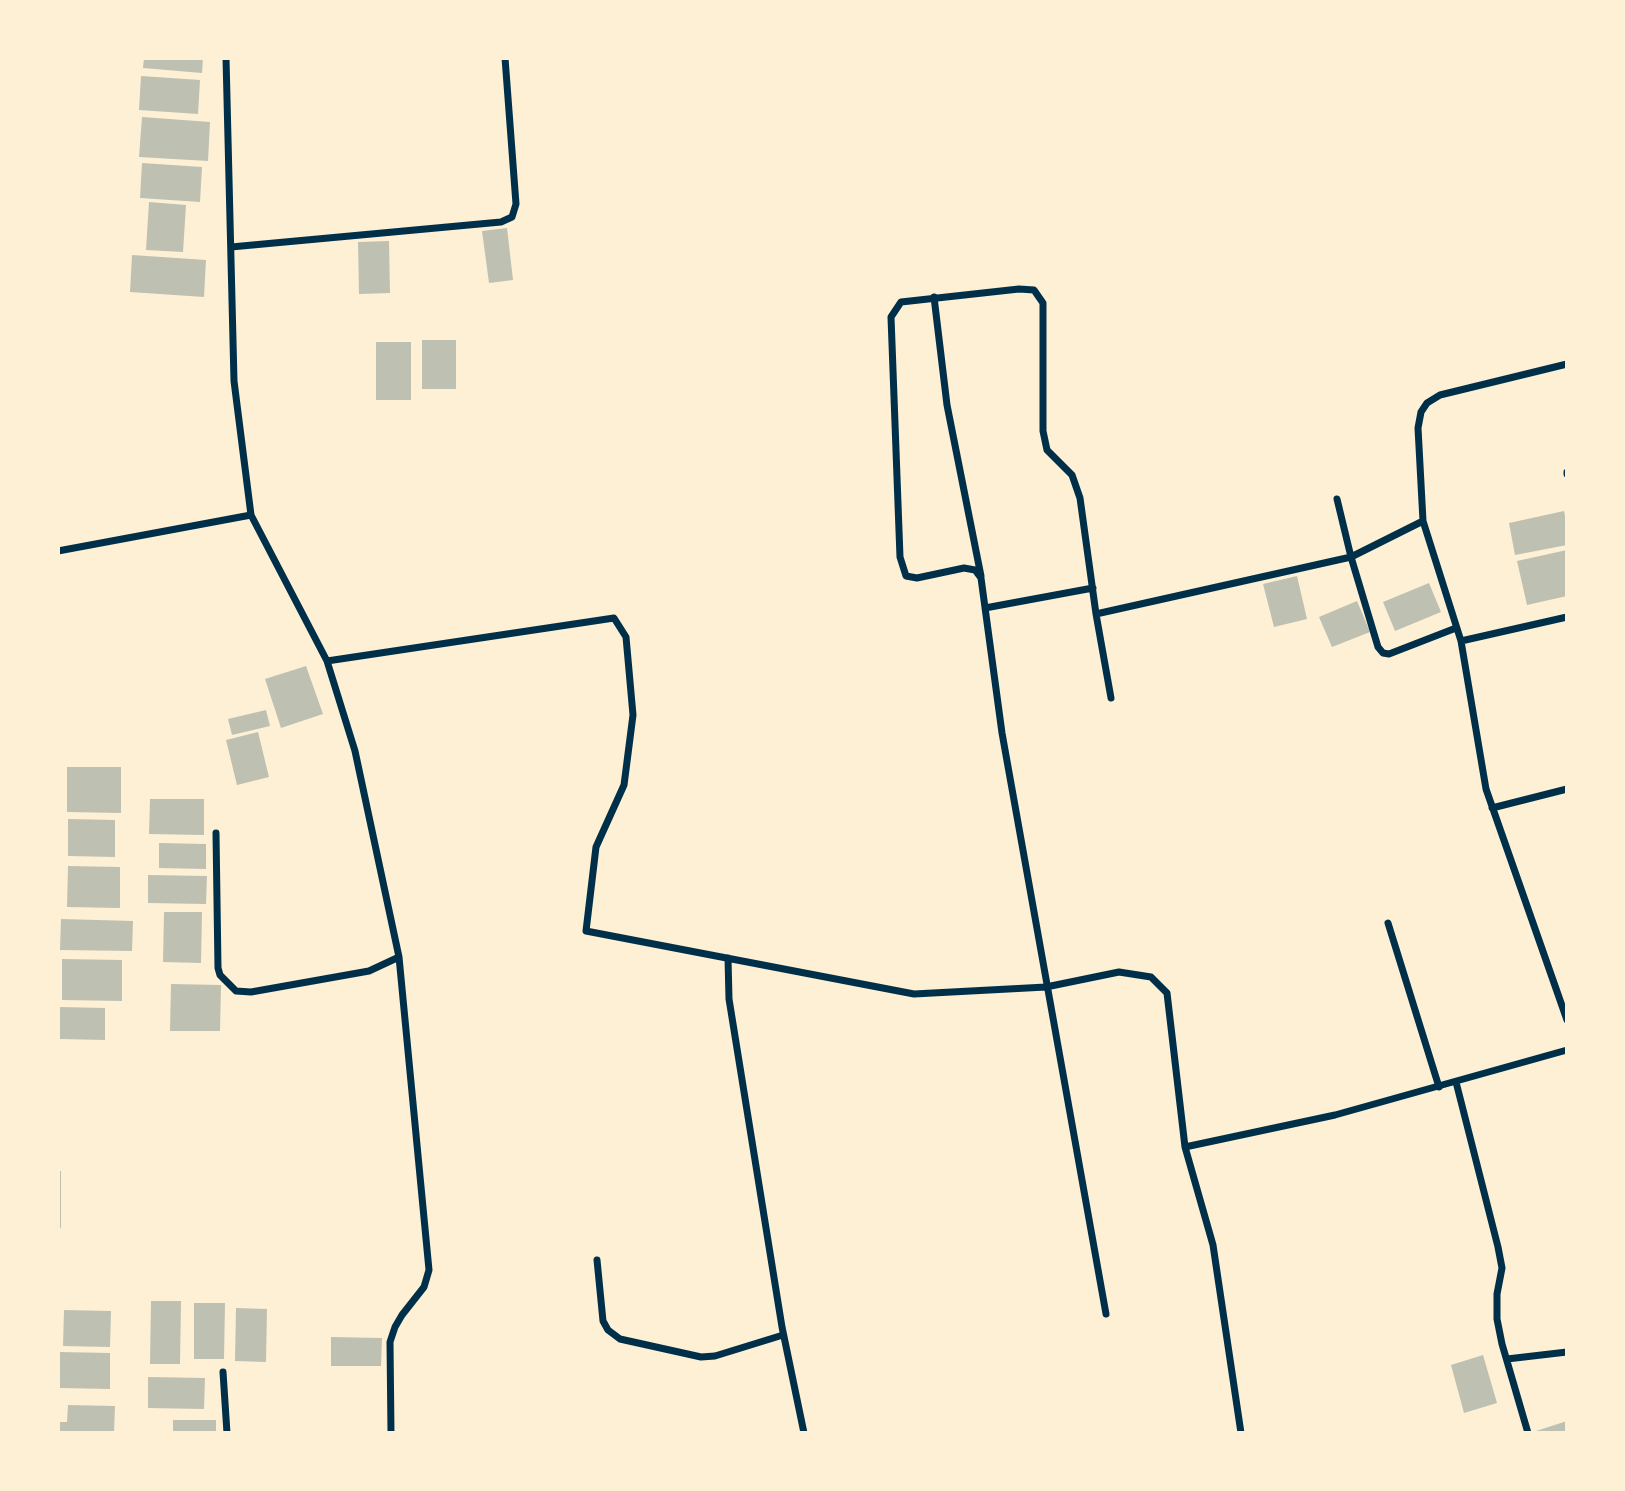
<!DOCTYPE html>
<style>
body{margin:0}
#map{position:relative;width:1625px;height:1491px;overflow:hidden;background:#fdf0d5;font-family:Signika,sans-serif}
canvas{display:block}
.frame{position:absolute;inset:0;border:60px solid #fdf0d5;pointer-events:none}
</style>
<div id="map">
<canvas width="1625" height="1491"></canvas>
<div class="frame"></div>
</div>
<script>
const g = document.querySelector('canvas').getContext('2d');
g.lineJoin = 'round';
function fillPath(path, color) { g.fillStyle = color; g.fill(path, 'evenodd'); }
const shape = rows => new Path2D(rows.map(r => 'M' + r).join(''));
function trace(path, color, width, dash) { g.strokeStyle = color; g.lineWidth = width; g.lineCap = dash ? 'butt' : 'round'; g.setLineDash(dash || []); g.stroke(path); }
fillPath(shape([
 [144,58,203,58,202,73,143,68],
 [141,76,200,80,198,114,139,110],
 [142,117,210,122,208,161,139,157],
 [142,163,202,167,200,202,140,198],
 [149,202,186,205,183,252,146,250],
 [507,228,513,280,489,283,482,231],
 [389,241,390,293,359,294,358,242],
 [132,255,206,260,204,297,130,292],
 [422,340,456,340,456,389,422,389],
 [376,342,411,342,411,400,376,400],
 [1564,511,1567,525,1567,545,1515,555,1509,523],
 [1567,550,1567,596,1527,605,1517,561],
 [1297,576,1307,619,1274,627,1263,584],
 [1429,583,1441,612,1395,631,1383,602],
 [1357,601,1370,632,1332,647,1319,617],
 [306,666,323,714,281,728,265,679],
 [266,710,270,726,232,735,228,719],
 [258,732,269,777,237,785,226,740],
 [67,767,121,767,121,813,67,812],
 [150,799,204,799,204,835,149,834],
 [68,819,115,820,115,857,68,856],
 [159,843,206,844,206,869,159,868],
 [68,866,120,867,120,908,67,907],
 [148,875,207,876,206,904,148,903],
 [164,912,202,912,201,963,163,962],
 [61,919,133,921,132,951,60,950],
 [62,959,122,960,122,1001,62,1000],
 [171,984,221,985,220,1031,170,1031],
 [60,1007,105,1008,105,1040,60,1039],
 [58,1171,61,1171,61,1228,58,1228],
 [151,1301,181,1301,180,1364,150,1364],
 [194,1303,225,1303,224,1359,194,1359],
 [236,1308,267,1309,266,1362,235,1361],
 [64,1310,111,1311,110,1347,63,1346],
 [331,1337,382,1338,381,1366,331,1366],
 [60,1352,110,1353,110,1389,60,1388],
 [1483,1355,1497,1403,1464,1413,1451,1365],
 [148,1377,205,1378,204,1409,148,1408],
 [68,1405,115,1406,114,1433,58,1433,58,1422,67,1422],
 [173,1420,216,1420,216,1433,173,1433],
 [1567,1421,1567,1433,1537,1433,1536,1431]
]), '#bec0b2');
trace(shape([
 [231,247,501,222,512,217,516,204,505,58],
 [934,297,947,405,981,576],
 [1567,364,1440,395,1427,403,1421,412,1418,428,1423,521,1461,641,1486,789,1567,1020],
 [1567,472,1567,474],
 [1337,499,1351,557,1378,647,1383,653,1389,654,1456,628],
 [58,551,251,515],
 [985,608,1093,588],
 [1096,614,1351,557,1423,521],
 [1461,641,1567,617],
 [327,661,614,618,626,637,633,715,624,785,596,847,586,931,914,994,1046,987,1119,972,1151,977,1167,993,1185,1147,1213,1245,1241,1433],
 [1492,808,1567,789],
 [216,833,218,968,220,975,236,991,251,992,369,971,399,957,355,751,327,661,251,515,234,381,226,58],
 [1388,923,1439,1087],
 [728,958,729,999,782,1327,804,1433],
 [1456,1082,1498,1247,1502,1268,1497,1294,1497,1319,1502,1344,1528,1433],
 [1185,1147,1335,1115,1567,1050],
 [597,1260,603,1321,608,1330,620,1339,701,1357,715,1356,783,1335],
 [1106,1314,1002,733,981,578,975,570,964,568,917,578,906,576,900,557,891,317,901,302,1019,289,1034,290,1043,303,1043,431,1047,450,1072,475,1080,498,1096,614,1111,698],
 [1507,1359,1567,1352],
 [223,1372,227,1433],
 [391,1433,390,1342,395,1327,402,1315,424,1287,429,1270,399,957]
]), '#003049', 7);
</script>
